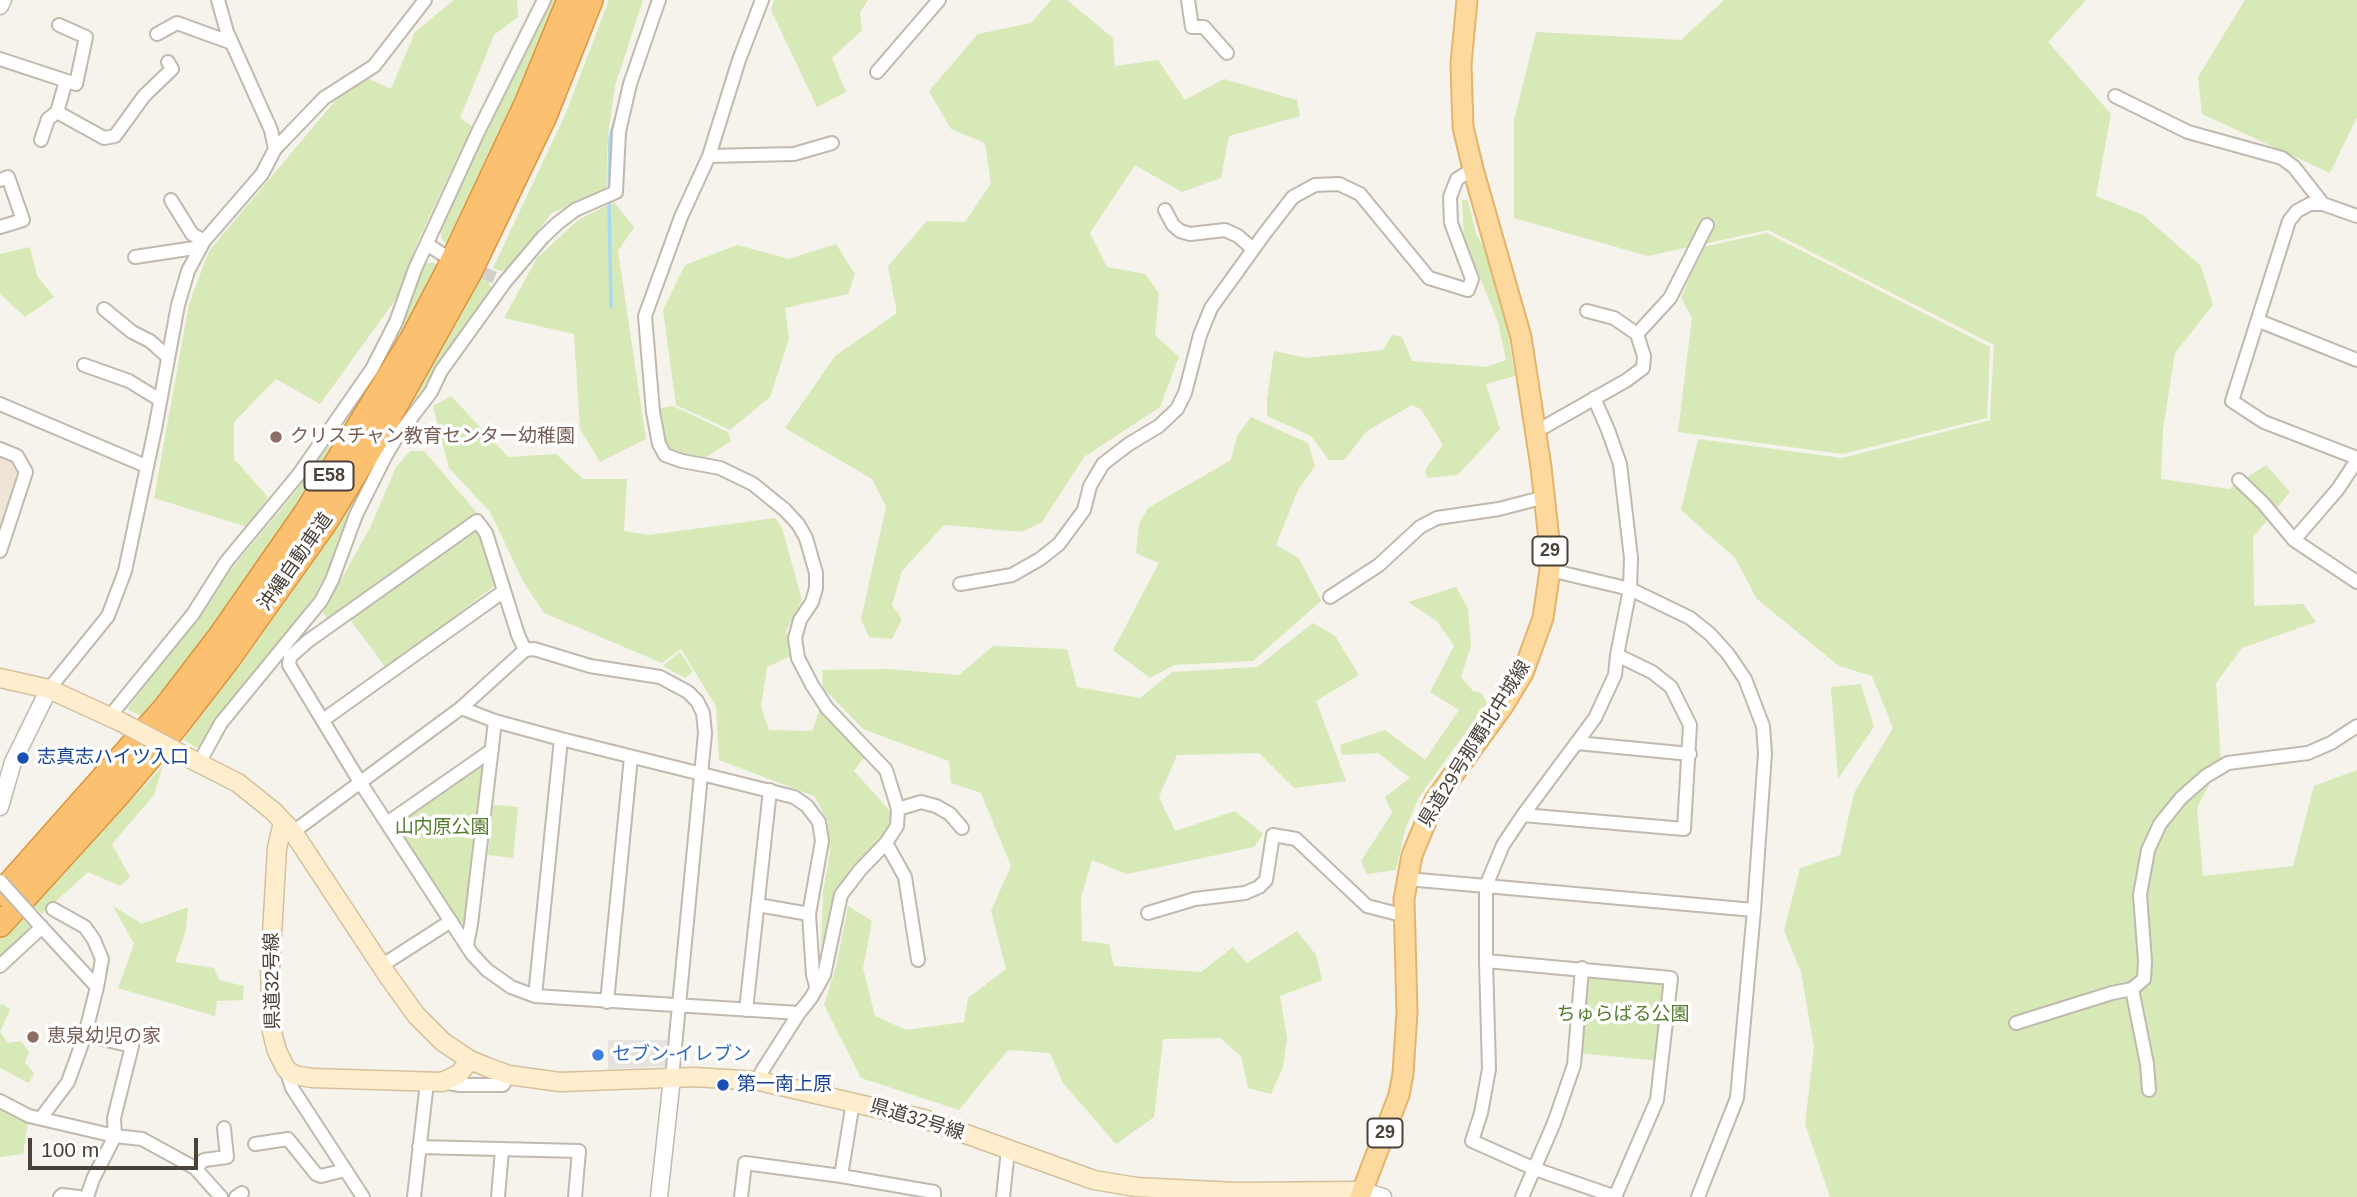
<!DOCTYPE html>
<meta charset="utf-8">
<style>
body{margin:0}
#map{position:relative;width:2357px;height:1197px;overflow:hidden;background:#f6f2ec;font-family:Helvetica,sans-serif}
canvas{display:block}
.scale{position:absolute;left:28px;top:1138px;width:170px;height:32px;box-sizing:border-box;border:4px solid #4a4239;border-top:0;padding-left:9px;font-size:21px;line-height:24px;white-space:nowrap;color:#4a4239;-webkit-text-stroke:5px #fff;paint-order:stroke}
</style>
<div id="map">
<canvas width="2357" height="1197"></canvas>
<div class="scale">100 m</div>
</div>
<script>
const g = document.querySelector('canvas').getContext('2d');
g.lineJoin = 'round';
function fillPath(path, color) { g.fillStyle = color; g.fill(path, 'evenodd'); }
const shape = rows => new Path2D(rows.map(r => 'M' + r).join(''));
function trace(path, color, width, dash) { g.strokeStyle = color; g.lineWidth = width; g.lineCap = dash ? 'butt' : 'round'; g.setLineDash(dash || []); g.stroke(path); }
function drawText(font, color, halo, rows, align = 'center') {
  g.font = font + ' Helvetica,"Noto Sans JP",sans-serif'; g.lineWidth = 7; g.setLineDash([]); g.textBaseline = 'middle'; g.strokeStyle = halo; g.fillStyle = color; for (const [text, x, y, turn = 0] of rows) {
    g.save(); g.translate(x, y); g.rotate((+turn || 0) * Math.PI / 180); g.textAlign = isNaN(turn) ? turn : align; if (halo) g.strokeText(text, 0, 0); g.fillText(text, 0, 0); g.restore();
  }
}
fillPath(shape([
 [0,457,17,465,22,474,0,544]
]), '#eee5d6');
fillPath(shape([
 [454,0,517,0,518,17,494,35,460,118,472,126,418,241,396,299,320,404,276,379,234,422,234,459,268,497,247,527,154,498,189,304,209,251,340,95,369,79,391,89,415,32],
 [548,0,556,0,538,49,500,138,448,245,442,239,441,230],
 [609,0,643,0,615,86,608,135,606,190,552,213,511,266,502,271,493,268,565,115],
 [774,0,868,0,860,12,862,30,832,58,846,92,817,107,771,10],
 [1051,0,1067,0,1113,38,1115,66,1158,60,1185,100,1224,79,1297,100,1300,116,1229,136,1221,178,1182,192,1135,165,1090,233,1107,267,1145,274,1159,293,1155,335,1179,357,1160,407,1084,457,1042,522,1022,532,944,525,902,571,892,605,902,619,892,639,869,637,861,619,886,507,872,479,785,428,835,356,897,313,888,266,927,221,965,222,991,183,985,143,951,129,929,91,978,34,1031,23],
 [1724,0,2086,0,2048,42,2111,114,2096,196,2143,215,2201,266,2213,305,2175,353,2163,429,2161,479,2229,489,2266,465,2290,492,2253,537,2254,606,2303,604,2316,622,2242,648,2216,683,2221,761,2197,808,2203,876,2293,866,2314,786,2357,770,2357,1197,1830,1197,1805,1124,1814,1047,1801,972,1784,931,1800,868,1840,855,1854,793,1893,728,1872,676,1839,666,1757,599,1735,558,1681,510,1698,439,1842,458,1990,420,1994,345,1768,230,1648,256,1514,218,1514,120,1536,32,1681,40],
 [2245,0,2357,0,2357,117,2330,173,2202,114,2198,77],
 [1462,200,1468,200,1476,234,1486,251,1509,337,1515,376,1486,384,1500,429,1458,475,1427,478,1425,470,1443,445,1421,409,1412,405,1367,431,1344,460,1329,460,1311,436,1267,416,1267,399,1274,351,1307,358,1383,350,1392,335,1402,337,1412,361,1486,367,1506,360,1498,322,1464,238],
 [614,202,634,227,618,251,646,439,600,462,580,429,574,334,504,318,537,258,578,220],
 [1767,233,1990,347,1987,418,1843,454,1678,432,1692,318,1681,298,1703,247],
 [836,244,855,274,848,294,785,308,789,339,770,397,730,430,676,405,663,310,685,265,737,245,789,259],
 [30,247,37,276,54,297,25,317,0,294,0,254],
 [432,262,440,266,401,339,261,563,145,718,127,709,192,625,233,567,297,490,329,445,370,381,404,319,424,265],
 [480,279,488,281,492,291,490,297,420,397,313,598,221,714,199,749,183,740,244,660,314,560,398,425],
 [451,396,508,457,556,454,583,479,627,479,624,531,649,535,775,518,782,528,802,600,786,631,793,655,767,667,761,707,769,730,812,731,820,709,864,757,854,771,891,812,887,831,869,855,847,879,825,947,821,948,823,892,830,852,828,821,814,796,719,760,716,706,681,649,662,663,544,613,524,583,490,512,449,468,433,406],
 [673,406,728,432,731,441,700,461,670,452,664,442,661,408],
 [1251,417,1308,443,1315,466,1298,490,1276,545,1299,558,1321,601,1253,661,1174,665,1150,678,1113,650,1159,563,1136,553,1139,524,1148,508,1231,460,1237,436],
 [410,451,424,451,478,514,498,583,387,669,345,613,329,622,323,612,370,528,396,467],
 [1456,587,1468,609,1471,646,1461,677,1473,691,1481,693,1487,703,1419,797,1405,830,1396,870,1367,874,1361,861,1392,813,1385,797,1410,778,1378,753,1342,755,1340,745,1385,730,1425,760,1459,710,1430,692,1454,646,1437,621,1408,602],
 [1313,623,1335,636,1359,675,1316,701,1346,781,1294,788,1259,753,1177,755,1159,797,1175,831,1235,811,1263,834,1254,847,1127,874,1092,860,1081,898,1082,941,1109,944,1114,966,1201,972,1233,947,1247,963,1297,931,1316,955,1322,980,1280,996,1287,1038,1283,1067,1271,1094,1248,1088,1241,1056,1220,1038,1163,1039,1154,1117,1116,1144,1063,1083,1050,1053,1008,1050,959,1110,861,1078,824,1005,836,967,848,906,872,921,863,968,875,1016,906,1030,964,1022,968,998,1006,969,991,911,1011,866,981,793,951,783,949,761,863,729,823,688,822,670,888,669,959,675,993,646,1067,649,1077,687,1140,698,1172,672,1257,667],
 [680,652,693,672,685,678,663,666],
 [1861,684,1874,727,1838,779,1831,687],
 [492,750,465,922,459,924,390,820],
 [163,766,154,795,112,844,130,877,120,886,88,872,42,914,33,905],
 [493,805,518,807,513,858,488,855],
 [113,906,142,924,188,907,186,930,175,962,214,968,219,980,244,986,243,1000,217,1001,215,1016,118,988,134,944],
 [21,917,31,927,27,936,0,958,0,939],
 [1582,968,1671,978,1662,1061,1576,1053],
 [2,1004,10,1009,0,1032,8,1043,21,1041,29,1052,25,1062,34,1073,29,1083,0,1068,0,1005],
 [0,1108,28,1123,23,1154,0,1157]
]), '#d6e9b6');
fillPath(shape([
 [608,1040,667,1040,665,1066,608,1069]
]), '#e5e2e0');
trace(shape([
 [609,193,610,137,616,117],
 [609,200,611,307]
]), '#aadaf0', 3.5);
trace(shape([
 [467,266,505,282]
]), '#d4cfc8', 12, [12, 6]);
const minor = shape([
 [218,0,227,32,271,130,275,149],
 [1188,0,1192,27,1204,27,1227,53],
 [157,34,177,23,232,43],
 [0,59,76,84,86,37,59,25],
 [877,72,939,0],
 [2115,96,2188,132,2282,158,2294,167,2323,204],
 [57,112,104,138,115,136,144,96,172,69,168,62],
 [41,140,48,119,57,112,66,81],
 [709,156,794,154,832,143],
 [0,180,8,177,23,220,0,227],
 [171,200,192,234,204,241],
 [1165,210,1173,225,1180,231,1190,234,1225,230,1238,236,1253,249],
 [2357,216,2323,204,2310,204,2297,211,2289,221,2232,401,2264,422,2357,458],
 [427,244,442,254],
 [135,257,201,247],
 [104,309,132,332,150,341,168,357],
 [1587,311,1614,318,1637,334],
 [2259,321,2357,360],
 [84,365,129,381,160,400],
 [1594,398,1608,430,1620,464,1631,558,1630,589,1617,655,1615,675,1595,718,1523,815,1684,829,1690,725,1671,687,1652,672,1617,655],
 [0,404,146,466],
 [1536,429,1544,427,1627,380,1643,368,1644,356,1637,334,1670,298,1707,225],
 [0,449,17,456,26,472,0,551],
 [2239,480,2263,503,2294,540,2357,582],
 [2294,540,2338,489,2357,460],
 [1550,570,1630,589,1690,618,1710,634,1728,654,1745,679,1763,726,1765,753,1754,910,1486,886,1486,961,1671,978,1657,1100,1615,1197],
 [960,584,1012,575,1040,559,1059,544,1084,510,1090,486,1103,464,1129,444,1159,426,1177,409,1185,393,1200,335,1211,308,1265,233,1293,197,1315,185,1339,184,1360,194,1429,278,1468,290,1472,279,1451,223,1450,197,1457,179,1473,169],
 [1330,597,1379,565,1420,527,1437,518,1499,509,1545,497],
 [525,650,518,635,486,533,477,521,308,641,290,657,289,665,360,782,472,954,487,970,511,987,535,996,799,1013,811,998,824,975,841,895,860,870,886,843,897,826,898,809,886,770,827,708,812,685,798,658,795,638,800,620,812,602,816,588,816,573,806,538,798,524,785,510,753,484,720,468,682,461,665,455,659,444,653,412,645,316,681,217,709,156,739,60,762,0],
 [49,689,108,616,125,571,155,429,178,305,188,271,204,241,262,174,275,149,324,98,374,66,425,0],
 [461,708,495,721,561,739,794,797,807,806,819,822,822,841,809,914,813,975,816,986],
 [110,716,193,614,226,562,299,474,372,369,396,322,415,269,478,132,544,0],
 [323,720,504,591],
 [1577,743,1690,754],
 [199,763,221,723,321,601,332,580,356,515,385,457,398,435,431,392,441,371,505,282,543,237,558,223,575,210,616,192,619,132,630,84,659,0],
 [898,809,921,802,936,806,950,814,962,828],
 [387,823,492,750],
 [293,832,461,708,525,650,534,649,590,666,660,677,688,692,697,701,703,713,705,733,672,1078],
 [886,843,905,877,918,960],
 [1407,879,1486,886,1503,845,1523,815],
 [758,905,809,914],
 [53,909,85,927,94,940,102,959,97,987],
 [1148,913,1195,899,1245,893,1259,887,1266,880,1273,835,1296,839,1367,906,1394,913,1404,913],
 [36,921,97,987,85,1035,68,1082,41,1118],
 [467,945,471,924,495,721],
 [1486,961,1489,1069,1481,1113,1472,1141,1535,1169,1616,1197],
 [0,966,42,927],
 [381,966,451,921],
 [2132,989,2147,1064,2149,1090],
 [535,996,561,739],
 [607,1002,631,757],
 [746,1010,770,790],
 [2016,1023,2112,993,2132,989,2144,979,2145,961,2140,895,2148,850,2160,824,2181,798,2206,776,2228,763,2308,753,2331,743,2357,726],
 [85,1035,132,1046,114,1118,115,1136,93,1179,87,1197],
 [286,1069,292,1088,363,1197],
 [759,1081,762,1071,799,1013],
 [442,1082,460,1085,503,1085,509,1075],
 [0,1101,29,1116,115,1136,142,1139,195,1168,221,1197],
 [255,1144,288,1139,316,1174,321,1176,345,1170],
 [419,1147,579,1151,575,1197],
 [195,1168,204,1160,227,1157,224,1128],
 [841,1176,934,1192,934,1197],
 [60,1197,62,1195,79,1197],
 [236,1197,242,1193],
 [414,1197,427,1082],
 [498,1197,502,1150],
 [741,1197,745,1163,841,1176,853,1102],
 [1003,1197,1008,1150],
 [1522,1197,1554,1123,1574,1065,1582,968],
 [1698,1197,1737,1098,1754,910]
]);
const tertiary = shape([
 [0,6,3,0],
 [0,807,13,762,49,689],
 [1363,1191,1383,1197],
 [659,1197,672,1078]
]);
const secondary = shape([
 [0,678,49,689,121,722],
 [185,756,238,783,273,811,293,832,388,976,416,1015,443,1042,470,1060,487,1067,509,1075,560,1082,694,1077,759,1081,924,1119,1094,1180,1136,1187,1235,1192,1363,1191],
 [283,822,277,848,270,969,272,1032,277,1051,286,1069,294,1075,312,1078,442,1082,459,1074,470,1060]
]);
const primary = shape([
 [1360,1197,1399,1095,1403,1074,1407,1012,1404,899,1412,855,1435,800,1503,706,1523,673,1543,618,1550,570,1550,549,1541,467,1521,337,1473,169,1463,127,1461,64,1467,0]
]);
const motorway = shape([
 [0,894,165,708,220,636,307,511,413,337,447,272,527,102,569,0],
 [0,925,119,794,179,723,227,661,325,523,382,430,469,274,545,116,591,0]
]);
trace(minor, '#c1b9ae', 16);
trace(tertiary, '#c1b9ae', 19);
trace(secondary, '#d5c09c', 21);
trace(primary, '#e3b46c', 23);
trace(motorway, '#dd943f', 26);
trace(minor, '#fff', 12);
trace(tertiary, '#fff', 16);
trace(secondary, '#feeecd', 18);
trace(primary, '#fdd99d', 19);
trace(motorway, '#fcc170', 23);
const minorBridge = shape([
 [0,881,36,921]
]);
const secondaryBridge = shape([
 [121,722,185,756]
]);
trace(minorBridge, '#c1b9ae', 16, []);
trace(secondaryBridge, '#d5c09c', 21, []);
trace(minorBridge, '#fff', 12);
trace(secondaryBridge, '#feeecd', 18);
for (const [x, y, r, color] of [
 [276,437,7,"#8d6e63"],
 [23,758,7,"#1a4fb4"],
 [33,1037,7,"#8d6e63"],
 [598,1055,7,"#3f7fe0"],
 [723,1085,7,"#1a4fb4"]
]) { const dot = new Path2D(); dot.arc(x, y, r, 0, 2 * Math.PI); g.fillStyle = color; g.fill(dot); trace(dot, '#fff', 2.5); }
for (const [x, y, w] of [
 [329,476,49],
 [1550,551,35],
 [1385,1133,35]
]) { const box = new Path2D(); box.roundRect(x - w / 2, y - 14.5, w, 29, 5); g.fillStyle = '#fff'; g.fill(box); trace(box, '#4a4239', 2); }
drawText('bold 18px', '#4a4239', null, [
 ["E58",329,476],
 ["29",1550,551],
 ["29",1385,1133]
]);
drawText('19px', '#785e54', '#fff', [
 ["クリスチャン教育センター幼稚園",290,437],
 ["恵泉幼児の家",47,1037]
], 'left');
drawText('19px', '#4a4239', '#fff', [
 ["沖縄自動車道",296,562,-55],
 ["県道29号那覇北中城線",1475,744,-58],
 ["県道32号線",273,981,-91],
 ["県道32号線",917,1120,17]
]);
drawText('19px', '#164399', '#fff', [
 ["志真志ハイツ入口",37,758],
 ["第一南上原",737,1085]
], 'left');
drawText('19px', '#527d2c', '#fff', [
 ["山内原公園",442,828],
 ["ちゅらばる公園",1623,1015]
]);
drawText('19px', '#366cbe', '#fff', [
 ["セブン-イレブン",612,1055]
], 'left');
</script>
